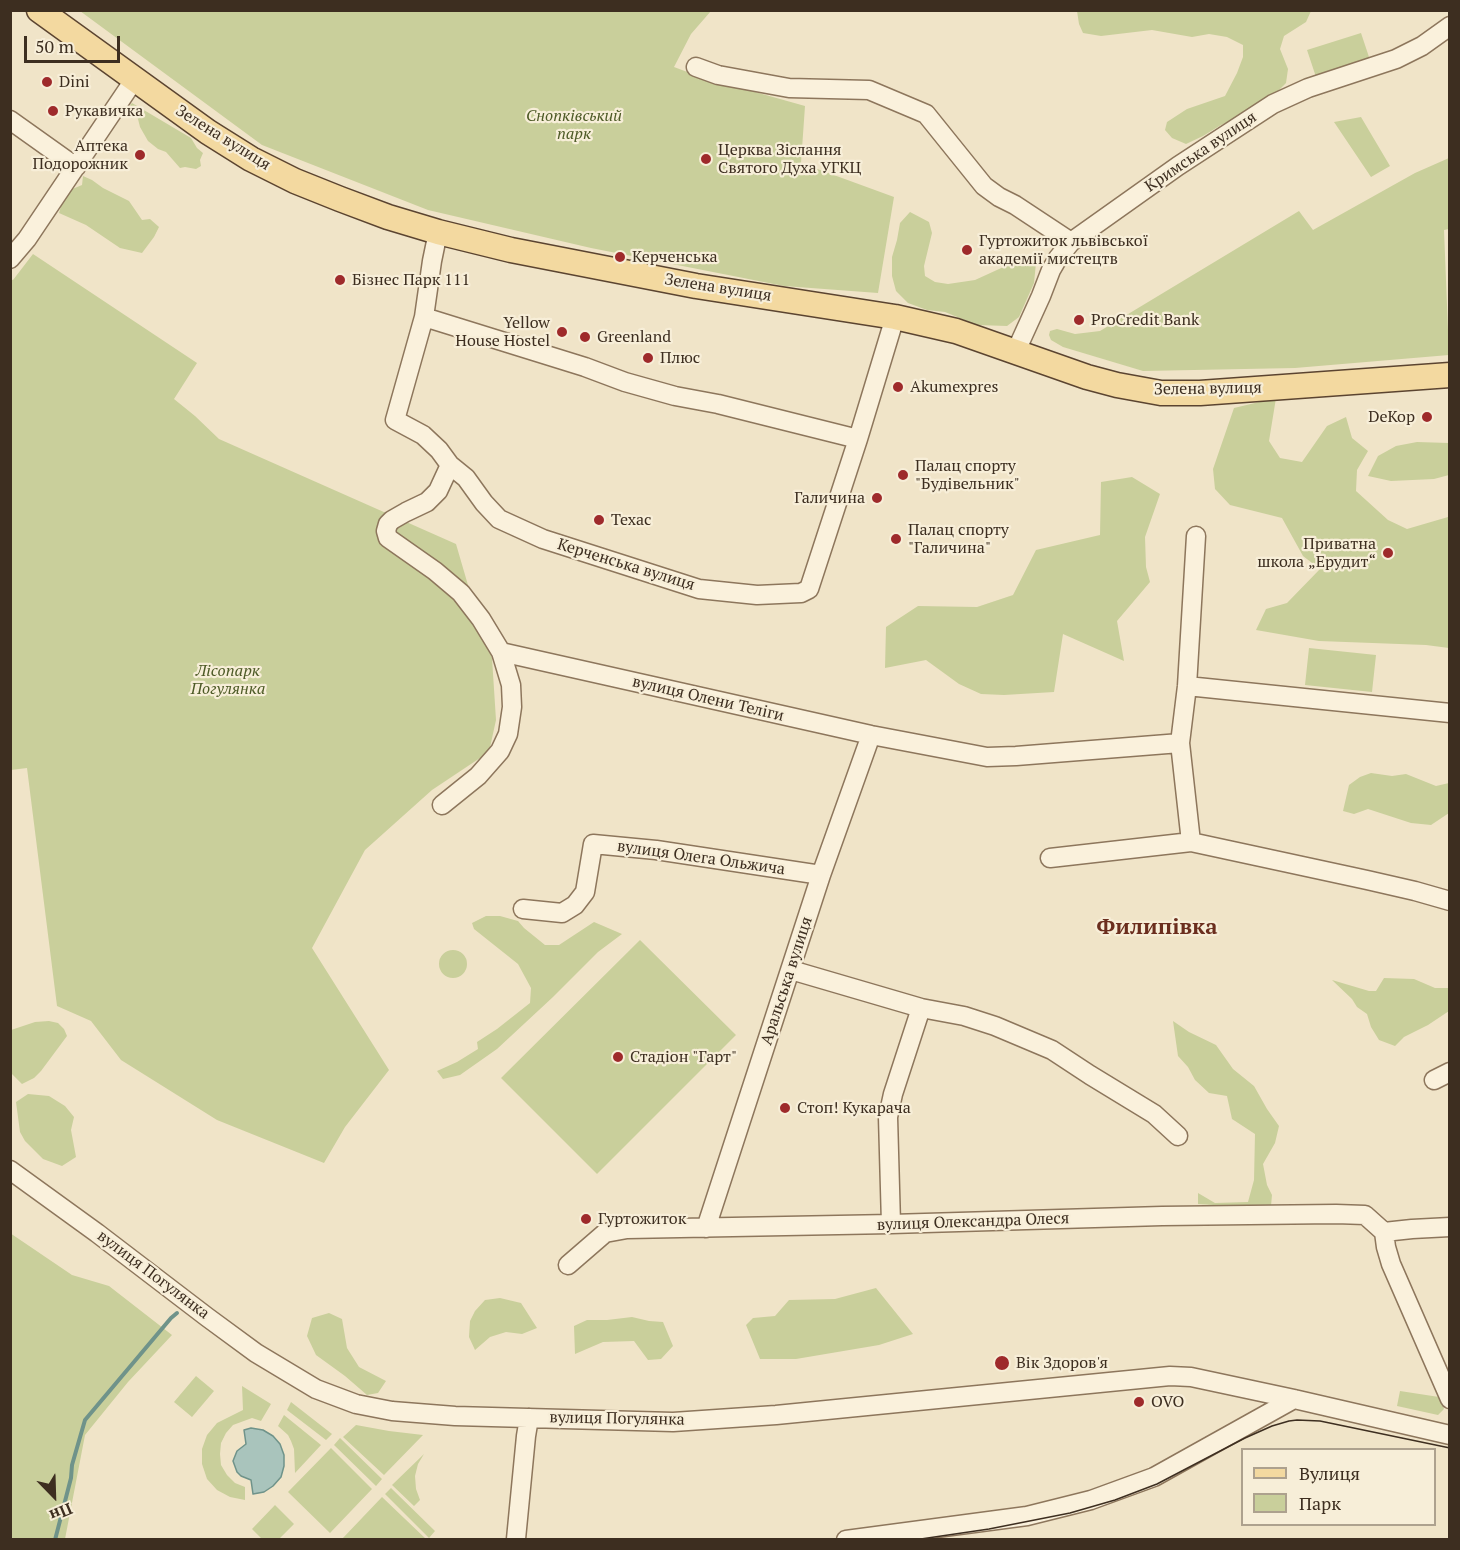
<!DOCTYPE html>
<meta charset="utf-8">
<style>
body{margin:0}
#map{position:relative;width:1460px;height:1550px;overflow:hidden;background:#f0e4c8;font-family:"PT Serif",serif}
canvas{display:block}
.frame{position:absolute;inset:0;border:12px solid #3d2e20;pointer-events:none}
.legend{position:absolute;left:1241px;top:1448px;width:195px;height:78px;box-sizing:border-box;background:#f7eed8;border:2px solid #ada18e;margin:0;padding:8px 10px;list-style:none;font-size:18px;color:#3d2e20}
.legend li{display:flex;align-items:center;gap:12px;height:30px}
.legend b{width:30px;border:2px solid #ada18e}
.north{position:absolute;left:24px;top:1466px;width:60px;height:60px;-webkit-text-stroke:4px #f7eed8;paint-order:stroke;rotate:157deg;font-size:16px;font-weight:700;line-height:24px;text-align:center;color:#3d2e20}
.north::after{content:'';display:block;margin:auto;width:21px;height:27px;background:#3d2e20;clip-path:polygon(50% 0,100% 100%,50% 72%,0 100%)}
.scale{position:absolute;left:24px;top:36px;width:96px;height:27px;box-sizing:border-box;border:3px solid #3d2e20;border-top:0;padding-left:8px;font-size:18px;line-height:21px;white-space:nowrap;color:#3d2e20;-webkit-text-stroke:4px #f7eed8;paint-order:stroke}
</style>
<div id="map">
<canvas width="1460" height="1550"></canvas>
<div class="frame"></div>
<ul class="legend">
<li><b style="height:8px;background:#f3d9a0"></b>Вулиця</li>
<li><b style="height:16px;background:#c9cf9b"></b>Парк</li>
</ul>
<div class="north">Пн</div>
<div class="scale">50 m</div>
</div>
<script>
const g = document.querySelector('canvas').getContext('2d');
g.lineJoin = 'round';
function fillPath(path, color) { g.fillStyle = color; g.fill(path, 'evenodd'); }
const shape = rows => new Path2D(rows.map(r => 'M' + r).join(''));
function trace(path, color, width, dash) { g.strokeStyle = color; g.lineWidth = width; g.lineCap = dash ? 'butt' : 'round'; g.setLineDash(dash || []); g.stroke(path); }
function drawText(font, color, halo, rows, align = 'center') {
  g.font = font + ' "PT Serif",serif'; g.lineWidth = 4.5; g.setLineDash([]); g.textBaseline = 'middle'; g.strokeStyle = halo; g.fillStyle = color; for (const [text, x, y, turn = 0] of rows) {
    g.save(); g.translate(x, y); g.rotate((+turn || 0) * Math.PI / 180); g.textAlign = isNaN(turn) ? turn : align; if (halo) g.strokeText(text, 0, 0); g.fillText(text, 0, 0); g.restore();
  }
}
fillPath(shape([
 [80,11,711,11,691,34,674,67,698,76,805,106,801,163,894,197,878,293,784,286,591,248,428,210,262,145],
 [1077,11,1311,11,1306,22,1284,36,1280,49,1288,69,1286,83,1274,95,1250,112,1221,125,1203,136,1186,144,1172,138,1165,130,1167,122,1187,109,1225,96,1237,73,1243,57,1243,45,1227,37,1209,34,1192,37,1152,30,1101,36,1083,33,1079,24],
 [1361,33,1371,63,1317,80,1307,50],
 [132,103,191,138,197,148,203,153,200,160,201,166,196,169,185,167,180,168,166,152,158,149,148,141,140,127,137,115,130,105],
 [1361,117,1390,166,1371,177,1334,122],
 [1449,158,1449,229,1444,230,1449,355,1295,368,1143,371,1063,347,1051,340,1049,335,1050,331,1057,329,1075,334,1100,331,1299,211,1313,230,1415,173],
 [83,176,92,180,103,188,129,201,142,220,150,219,159,227,154,237,142,253,120,248,86,225,59,213,64,196,70,190,82,185],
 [910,212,929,222,932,233,924,266,925,276,935,282,948,284,975,280,1021,259,1036,263,1034,283,1019,317,1007,326,977,325,945,312,927,310,908,303,896,291,892,276,892,257,897,240,900,223],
 [33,254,197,363,174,399,195,416,219,439,456,544,470,592,492,658,496,720,489,752,432,790,365,850,312,948,389,1070,345,1127,324,1163,217,1120,121,1060,91,1021,57,1006,27,768,11,770,10,279,13,280],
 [1276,398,1269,441,1280,458,1302,462,1327,426,1346,417,1352,438,1368,451,1357,470,1356,491,1388,520,1407,529,1448,517,1450,530,1449,648,1426,645,1319,641,1256,630,1266,609,1287,603,1320,569,1303,556,1282,518,1230,505,1215,489,1213,469,1234,408],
 [1417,442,1449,443,1449,475,1434,479,1391,481,1368,476,1378,456,1396,446],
 [1132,477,1160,494,1145,537,1146,567,1150,582,1117,621,1124,661,1063,634,1054,692,1004,695,981,694,959,684,926,660,885,668,886,627,918,606,977,607,1013,595,1036,550,1100,535,1101,482],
 [1309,648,1376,655,1372,692,1305,685],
 [1371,773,1392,776,1406,774,1436,786,1449,783,1449,813,1431,825,1411,823,1368,809,1354,814,1343,811,1349,785,1360,777],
 [486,916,500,916,518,921,524,928,545,945,559,945,594,922,622,934,598,952,553,997,497,1049,460,1075,443,1079,437,1071,457,1062,478,1049,477,1042,497,1029,530,1003,531,988,518,964,474,929,472,923],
 [640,940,736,1035,597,1174,501,1078],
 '439 964a14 14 0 1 1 28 0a14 14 0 1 1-28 0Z',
 [1384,978,1414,979,1435,988,1449,988,1449,1011,1428,1025,1404,1037,1395,1046,1379,1040,1371,1027,1367,1014,1357,1007,1352,999,1332,980,1369,991,1376,991],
 [49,1021,58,1023,64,1029,67,1036,41,1071,34,1078,22,1084,11,1073,11,1030,35,1022],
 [1173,1021,1189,1032,1216,1045,1233,1069,1254,1086,1267,1109,1279,1126,1275,1143,1263,1164,1267,1185,1272,1195,1271,1206,1228,1206,1198,1204,1198,1193,1215,1203,1248,1202,1254,1180,1255,1134,1232,1119,1227,1096,1209,1093,1195,1080,1188,1067,1178,1056],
 [28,1094,49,1096,65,1106,74,1117,71,1130,76,1157,62,1166,43,1159,25,1141,20,1132,16,1102],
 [10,1233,72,1275,109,1286,172,1335,128,1382,85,1435,65,1539,11,1539],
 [876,1288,913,1334,879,1345,796,1359,760,1359,746,1325,753,1318,775,1316,789,1300,835,1299],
 [500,1298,521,1303,537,1328,522,1334,506,1332,490,1337,475,1350,469,1337,470,1321,475,1311,485,1300],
 [329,1313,342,1319,347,1348,359,1367,386,1381,378,1393,367,1395,345,1376,316,1355,307,1336,312,1318],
 [632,1317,649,1321,663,1322,673,1346,661,1359,648,1360,634,1341,603,1342,575,1354,574,1326,587,1320,607,1320],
 [196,1376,214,1391,192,1417,174,1402],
 [242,1386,271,1404,261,1421,252,1418,233,1425,226,1433,221,1443,220,1454,221,1465,227,1475,235,1483,245,1487,245,1500,230,1497,217,1490,207,1479,202,1464,202,1449,207,1435,217,1423,243,1410],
 [1400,1391,1439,1397,1444,1409,1438,1415,1397,1406],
 [291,1402,332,1434,326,1440,287,1410],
 [284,1415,321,1445,295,1473,294,1449,291,1441,288,1435,278,1426],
 [356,1425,389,1431,423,1435,384,1475,343,1437],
 [340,1438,382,1479,376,1486,334,1445],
 [331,1448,372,1489,330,1533,288,1492],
 [424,1454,418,1464,415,1476,416,1489,420,1500,414,1506,392,1485],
 [391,1488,435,1531,429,1538,385,1494],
 [382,1497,426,1539,342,1539],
 [275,1505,294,1524,279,1539,262,1539,252,1529]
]), '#c9cf9b');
const water = shape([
 [251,1428,263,1430,273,1436,280,1444,284,1455,284,1466,281,1477,273,1486,264,1492,253,1494,251,1480,241,1476,237,1472,233,1461,237,1451,246,1444,244,1430,251,1428]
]);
fillPath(water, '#a9c4bc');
trace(water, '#6f938a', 1.5);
trace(shape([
 [55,1540,71,1478,72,1465,85,1420,171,1318,177,1313]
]), '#6f938a', 4);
const minor = shape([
 [696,67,718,75,789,88,869,90,926,114,984,186,999,197,1015,205,1071,242],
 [10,120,76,167],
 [438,232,432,261,424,317,395,420,423,435,439,450,450,465,466,478,484,503,499,519,543,539,699,589,757,595,801,593,809,589,858,439,895,317],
 [10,259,27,239,134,80],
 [424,317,585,367,625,382,675,396,718,404,858,439],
 [1016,351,1041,296,1051,270,1058,258,1071,242,1178,166,1273,104,1308,88,1396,59,1422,46,1450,26],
 [501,652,871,735,987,757,1016,756,1180,743],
 [1187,686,1450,713],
 [442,805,478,776,500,751,508,734,512,707,511,685,501,652,481,619,461,593,435,571,388,538,386,531,388,524,392,520,406,512,427,502,438,491,450,465],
 [1191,842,1180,743,1187,686,1196,536],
 [1050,858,1191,842,1367,880,1415,891,1450,901],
 [523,909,562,913,575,905,585,892,593,844,656,850,821,875],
 [791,970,921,1008,964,1016,995,1026,1052,1050,1090,1075,1154,1114,1178,1136],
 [1434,1080,1450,1072],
 [10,1170,97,1233,207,1317,256,1353,316,1389,356,1404,392,1411,455,1416,673,1422,776,1415,1170,1376,1191,1377,1294,1399,1450,1435],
 [891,1224,888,1117,893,1094,921,1008],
 [1450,1227,1412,1229,1384,1232,1386,1247,1391,1264,1450,1399],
 [706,1228,821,875,871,735],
 [568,1265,605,1233,627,1229,891,1224,1162,1216,1336,1214,1365,1215,1384,1232],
 [516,1539,526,1436,529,1418],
 [846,1540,1027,1516,1091,1500,1154,1477,1294,1399]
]);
const major = shape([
 [39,10,208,132,251,159,295,181,340,199,388,217,438,232,511,250,696,286,895,317,956,331,1087,377,1117,385,1161,393,1200,393,1450,375]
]);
trace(minor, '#8d765c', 21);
trace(major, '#5b4430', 27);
trace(minor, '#faf1dc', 18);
trace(major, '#f3d9a0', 24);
trace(shape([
 [914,1540,989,1529,1070,1513,1115,1500,1157,1484,1245,1438,1272,1426,1289,1421,1297,1420,1320,1421,1450,1448]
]), '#3d2e20', 1.5);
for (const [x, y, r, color] of [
 [47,82,6,"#9e2a2b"],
 [53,111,6,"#9e2a2b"],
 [140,155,6,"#9e2a2b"],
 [706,159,6,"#9e2a2b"],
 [967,250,6,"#9e2a2b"],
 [620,257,6,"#9e2a2b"],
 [340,280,6,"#9e2a2b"],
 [1079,320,6,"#9e2a2b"],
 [562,332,6,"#9e2a2b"],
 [585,337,6,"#9e2a2b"],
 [648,358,6,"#9e2a2b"],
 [898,387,6,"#9e2a2b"],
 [1427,417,6,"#9e2a2b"],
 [903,475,6,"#9e2a2b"],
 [877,498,6,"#9e2a2b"],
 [599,520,6,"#9e2a2b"],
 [896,539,6,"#9e2a2b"],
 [1388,553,6,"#9e2a2b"],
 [618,1057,6,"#9e2a2b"],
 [785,1108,6,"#9e2a2b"],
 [586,1219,6,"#9e2a2b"],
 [1002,1363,8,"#9e2a2b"],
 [1139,1402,6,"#9e2a2b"]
]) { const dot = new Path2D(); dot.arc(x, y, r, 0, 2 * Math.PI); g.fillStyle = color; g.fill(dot); trace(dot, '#f7eed8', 2); }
drawText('16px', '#3d2e20', '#f7eed8', [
 ["Dini",59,82],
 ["Рукавичка",65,111],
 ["Аптека",128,146,"right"],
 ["Подорожник",128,164,"right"],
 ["Церква Зіслання",718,150],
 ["Святого Духа УГКЦ",718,168],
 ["Гуртожиток львівської",979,241],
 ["академії мистецтв",979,259],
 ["Керченська",632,257],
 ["Бізнес Парк 111",352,280],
 ["ProCredit Bank",1091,320],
 ["Yellow",550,323,"right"],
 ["House Hostel",550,341,"right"],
 ["Greenland",597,337],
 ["Плюс",660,358],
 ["Akumexpres",910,387],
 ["DeKop",1415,417,"right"],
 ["Палац спорту",915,466],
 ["\"Будівельник\"",915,484],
 ["Галичина",865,498,"right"],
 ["Техас",611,520],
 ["Палац спорту",908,530],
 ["\"Галичина\"",908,548],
 ["Приватна",1376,544,"right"],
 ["школа „Ерудит“",1376,562,"right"],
 ["Стадіон \"Гарт\"",630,1057],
 ["Стоп! Кукарача",797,1108],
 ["Гуртожиток",598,1219],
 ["Вік Здоров'я",1016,1363],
 ["OVO",1151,1402]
], 'left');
drawText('italic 16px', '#4d5a26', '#f7eed8', [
 ["Снопківський",574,116],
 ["парк",574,134],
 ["Лісопарк",228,671],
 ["Погулянка",228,689]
]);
drawText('16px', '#3d2e20', '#f7eed8', [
 ["Зелена вулиця",223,138,32],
 ["Кримська вулиця",1201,152,-34],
 ["Зелена вулиця",718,288,9],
 ["Зелена вулиця",1208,389,-1],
 ["Керченська вулиця",626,565,17],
 ["вулиця Олени Теліги",708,699,13],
 ["вулиця Олега Ольжича",701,858,8],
 ["Аральська вулиця",787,981,-72],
 ["вулиця Олександра Олеся",973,1222,-2],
 ["вулиця Погулянка",153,1275,37],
 ["вулиця Погулянка",617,1419,1]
]);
drawText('bold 22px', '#6b2e1e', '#f7eed8', [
 ["Филипівка",1157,928]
]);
</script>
